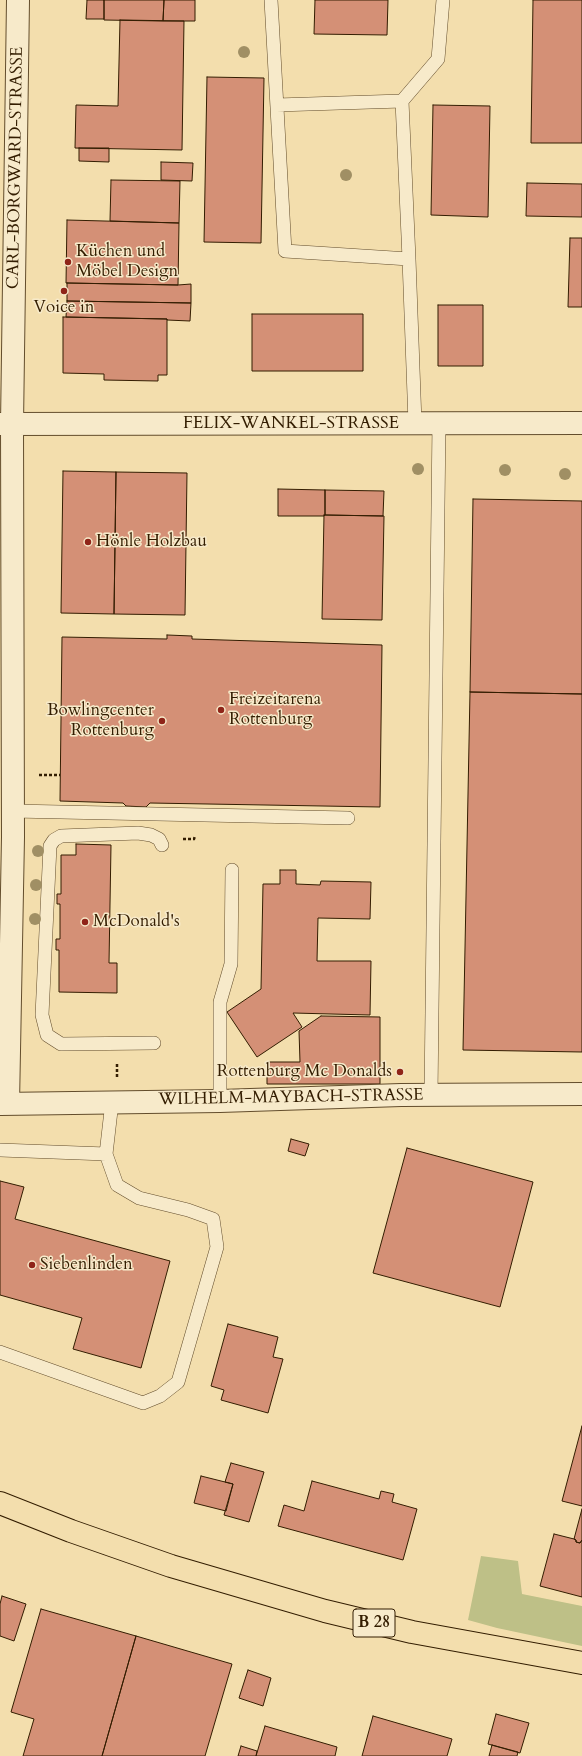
<!DOCTYPE html>
<meta charset="utf-8">
<style>
body{margin:0}
canvas{display:block;background:#f3dead}
</style>
<canvas width="582" height="1756"></canvas>
<script>
const g = document.querySelector('canvas').getContext('2d');
g.lineJoin = 'round';
function fillPath(path, color) { g.fillStyle = color; g.fill(path, 'evenodd'); }
const shape = rows => new Path2D(rows.map(r => 'M' + r).join(''));
function trace(path, color, width, dash) { g.strokeStyle = color; g.lineWidth = width; g.lineCap = dash ? 'butt' : 'round'; g.setLineDash(dash || []); g.stroke(path); }
function drawText(font, color, halo, rows, align = 'center') {
  g.font = font + ' Cardo,serif'; g.lineWidth = 3; g.setLineDash([]); g.textBaseline = 'middle'; g.strokeStyle = halo; g.fillStyle = color; for (const [text, x, y, turn = 0] of rows) {
    g.save(); g.translate(x, y); g.rotate((+turn || 0) * Math.PI / 180); g.textAlign = isNaN(turn) ? turn : align; if (halo) g.strokeText(text, 0, 0); g.fillText(text, 0, 0); g.restore();
  }
}
fillPath(shape([
 [481,1556,518,1561,522,1594,582,1606,582,1646,497,1628,468,1620]
]), '#bec087');
const building = shape([
 [87,0,104,0,104,19,86,19,87,0],
 [104,0,164,0,163,21,104,20,104,0],
 [164,0,195,0,195,21,163,21,164,0],
 [315,0,388,0,387,35,314,34,315,0],
 [533,0,582,0,582,143,531,143,533,0],
 [120,20,184,21,182,150,75,148,76,105,118,106,120,20],
 [207,77,264,78,261,243,204,242,207,77],
 [433,105,490,106,488,217,431,215,433,105],
 [79,148,109,148,109,162,79,161,79,148],
 [161,162,193,163,192,181,161,180,161,162],
 [111,180,180,181,179,223,110,221,111,180],
 [527,183,582,184,582,217,526,216,527,183],
 [67,220,179,223,178,285,66,283,67,220],
 [570,238,582,238,582,307,568,307,570,238],
 [67,283,178,285,191,284,191,303,67,301,67,283],
 [67,301,191,303,190,321,167,320,167,319,66,317,67,301],
 [438,305,483,305,483,366,438,366,438,305],
 [252,314,363,314,363,371,252,371,252,314],
 [63,317,167,319,167,375,158,375,158,381,104,380,104,374,63,373,63,317],
 [63,471,116,472,114,614,61,613,63,471],
 [116,472,187,473,185,615,114,614,116,472],
 [278,489,325,490,325,515,324,516,278,516,278,489],
 [325,490,384,491,383,516,325,515,325,490],
 [473,499,582,501,582,694,470,692,473,499],
 [324,515,384,516,382,620,322,619,324,515],
 [167,635,192,636,192,639,382,645,380,807,150,803,146,807,126,806,123,803,60,801,62,637,167,639,167,635],
 [470,692,582,694,582,1052,463,1050,470,692],
 [76,844,111,845,109,963,117,963,117,993,59,992,59,950,56,950,56,939,60,939,60,904,57,904,57,894,61,894,61,855,76,855,76,844],
 [280,870,296,870,296,884,320,885,321,881,371,882,370,919,318,918,317,961,371,961,370,1015,293,1013,302,1027,257,1057,227,1012,261,989,263,884,280,884,280,870],
 [321,1016,380,1017,380,1084,267,1084,267,1062,300,1062,299,1031,321,1016],
 [291,1139,309,1144,305,1156,288,1151,291,1139],
 [407,1148,533,1182,500,1307,373,1273,407,1148],
 [0,1181,24,1187,15,1219,170,1261,141,1368,73,1349,82,1318,0,1295,0,1181],
 [228,1324,278,1337,273,1357,283,1359,268,1413,221,1400,224,1390,211,1386,228,1324],
 [582,1426,582,1506,562,1501,582,1426],
 [231,1463,264,1472,249,1522,224,1515,233,1484,225,1482,231,1463],
 [201,1476,233,1484,226,1511,194,1503,201,1476],
 [312,1481,379,1499,381,1491,394,1494,392,1502,417,1509,403,1560,278,1526,284,1505,304,1511,312,1481],
 [582,1509,582,1540,580,1543,576,1542,576,1540,574,1539,582,1509],
 [554,1534,574,1539,576,1540,576,1542,580,1543,582,1540,582,1597,540,1586,554,1534],
 [2,1596,26,1604,14,1641,0,1636,0,1604,2,1596],
 [41,1609,136,1636,102,1756,23,1756,34,1719,11,1712,41,1609],
 [136,1636,232,1664,205,1756,102,1756,136,1636],
 [248,1670,271,1678,263,1706,239,1698,248,1670],
 [496,1714,529,1723,520,1753,488,1744,496,1714],
 [373,1716,452,1739,447,1756,362,1756,373,1716],
 [265,1726,337,1747,335,1756,256,1756,265,1726],
 [492,1745,518,1752,517,1756,489,1756,492,1745],
 [241,1746,257,1751,256,1756,238,1756,241,1746]
]);
fillPath(building, '#d49076');
trace(building, '#331d01', 1);
const service = shape([
 [271,0,285,251,409,259,415,423],
 [402,101,438,59,443,0],
 [277,105,402,101,409,259],
 [13,811,348,818],
 [154,1043,61,1044,47,1035,42,1015,50,846,54,840,61,836,138,833,151,835,159,839,162,845],
 [431,1095,439,423],
 [220,1101,220,1002,231,964,232,870],
 [0,1150,106,1154],
 [0,1352,143,1403,160,1396,178,1382,217,1247,213,1219,188,1210,139,1198,117,1185,106,1154,112,1102]
]);
const minor = shape([
 [0,424,582,423],
 [0,1104,220,1101,401,1095,582,1094],
 [8,1104,13,837,12,424,18,0]
]);
const primary = shape([
 [0,1503,71,1531,171,1566,325,1611,412,1632,582,1663]
]);
trace(service, '#634d2c', 14);
trace(minor, '#634d2c', 24);
trace(primary, '#331d01', 24);
trace(shape([
 [39,775,60,775],
 [183,839,194,839,195,836],
 [117,1064,117,1077]
]), '#331d01', 2.5, [3, 2]);
trace(service, '#f7eaca', 13);
trace(minor, '#f7eaca', 22);
trace(primary, '#f3dead', 22);
g.fillStyle = '#a08f64';
for (const [x, y] of [
 [244,52],
 [346,175],
 [418,469],
 [505,470],
 [565,474],
 [38,851],
 [36,885],
 [35,919]
]) { g.beginPath(); g.arc(x, y, 6, 0, 2 * Math.PI); g.fill(); }
for (const [x, y, r, color] of [
 [68,262,4,"#8f2418"],
 [64,291,4,"#8f2418"],
 [88,542,4,"#8f2418"],
 [221,710,4,"#8f2418"],
 [162,721,4,"#8f2418"],
 [85,922,4,"#8f2418"],
 [400,1072,4,"#8f2418"],
 [32,1265,4,"#8f2418"]
]) { const dot = new Path2D(); dot.arc(x, y, r, 0, 2 * Math.PI); g.fillStyle = color; g.fill(dot); trace(dot, '#f7eaca', 1.5); }
for (const [x, y, w] of [
 [374,1623,42]
]) { const box = new Path2D(); box.roundRect(x - w / 2, y - 14, w, 28, 3); g.fillStyle = '#f7eaca'; g.fill(box); trace(box, '#331d01', 1); }
drawText('bold 16px', '#331d01', null, [
 ["B 28",374,1623]
]);
drawText('17px', '#331d01', '#f7eaca', [
 ["CARL-BORGWARD-STRASSE",16,168,-89],
 ["FELIX-WANKEL-STRASSE",291,424],
 ["WILHELM-MAYBACH-STRASSE",291,1098,-1]
]);
drawText('17px', '#331d01', '#f7eaca', [
 ["Küchen und",76,252],
 ["Möbel Design",76,272],
 ["Voice in",64,308,"center"],
 ["Hönle Holzbau",96,542],
 ["Freizeitarena",229,700],
 ["Rottenburg",229,720],
 ["Bowlingcenter",154,711,"right"],
 ["Rottenburg",154,731,"right"],
 ["McDonald's",93,922],
 ["Rottenburg Mc Donalds",392,1072,"right"],
 ["Siebenlinden",40,1265]
], 'left');
</script>
